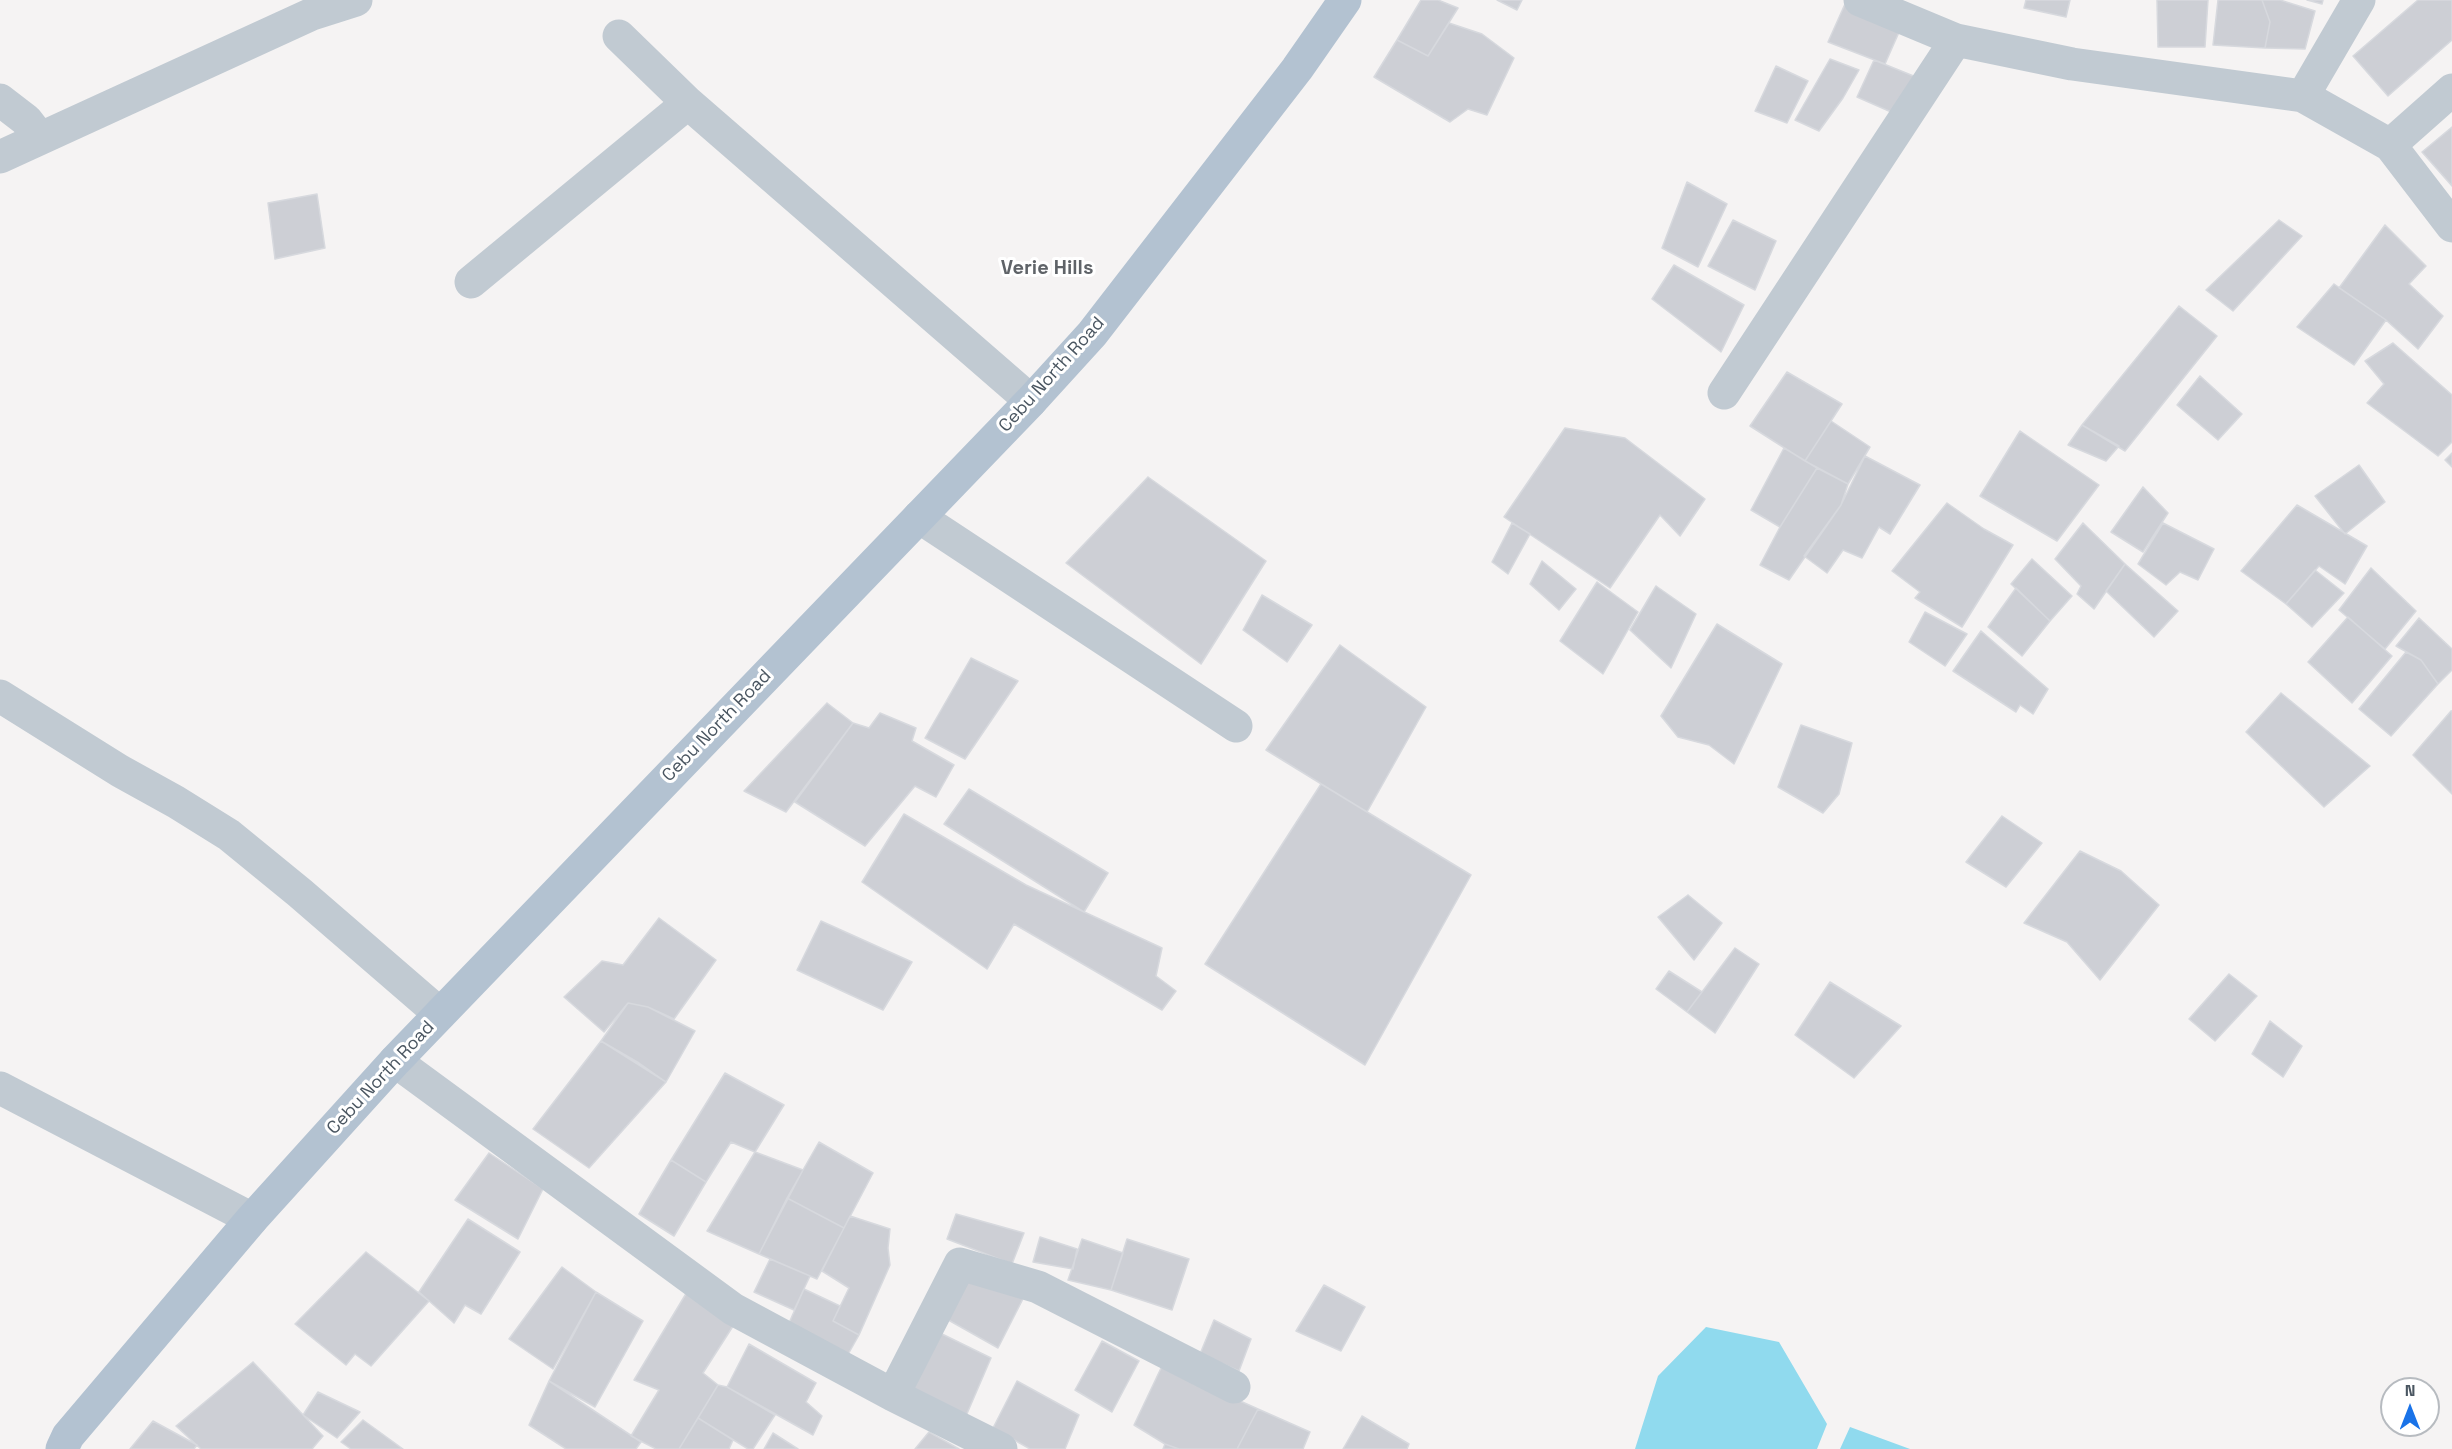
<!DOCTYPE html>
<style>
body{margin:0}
#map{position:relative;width:2452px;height:1449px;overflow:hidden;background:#f5f3f3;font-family:"Space Grotesk",sans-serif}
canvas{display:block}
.north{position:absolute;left:2380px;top:1377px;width:60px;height:60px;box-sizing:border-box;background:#fff;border:2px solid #b7bbc0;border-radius:50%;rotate:0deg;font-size:16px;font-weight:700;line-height:24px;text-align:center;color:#4a5661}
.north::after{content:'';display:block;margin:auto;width:21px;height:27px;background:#1a73e8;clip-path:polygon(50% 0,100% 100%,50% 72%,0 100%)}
</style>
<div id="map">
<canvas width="2452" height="1449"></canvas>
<div class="north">N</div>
</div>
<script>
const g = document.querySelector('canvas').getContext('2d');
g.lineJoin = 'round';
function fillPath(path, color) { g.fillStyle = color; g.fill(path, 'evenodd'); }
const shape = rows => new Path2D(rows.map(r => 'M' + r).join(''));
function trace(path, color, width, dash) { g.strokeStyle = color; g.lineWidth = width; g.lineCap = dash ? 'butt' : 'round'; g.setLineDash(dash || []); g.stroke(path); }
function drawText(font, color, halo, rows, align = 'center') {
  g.font = font + ' "Space Grotesk",sans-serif'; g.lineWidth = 6; g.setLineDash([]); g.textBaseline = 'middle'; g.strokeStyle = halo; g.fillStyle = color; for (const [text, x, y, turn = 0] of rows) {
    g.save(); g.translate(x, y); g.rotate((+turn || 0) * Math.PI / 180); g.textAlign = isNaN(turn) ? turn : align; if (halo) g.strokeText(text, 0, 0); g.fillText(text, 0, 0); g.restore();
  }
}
fillPath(shape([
 [1706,1327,1779,1342,1827,1424,1817,1449,1635,1449,1658,1376],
 [1850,1427,1910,1449,1840,1449]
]), '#90daee');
const building = shape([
 [1421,0,1438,0,1458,8,1428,56,1397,40,1421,0],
 [1497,0,1522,0,1517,10,1497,0],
 [2026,0,2070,0,2066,17,2024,8,2026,0],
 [2157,0,2208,0,2205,47,2158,47,2157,0],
 [2218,0,2262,0,2270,22,2265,48,2213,45,2218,0],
 [2262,0,2280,0,2315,11,2305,49,2265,48,2270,22,2262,0],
 [2307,0,2323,0,2322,4,2307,0],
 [2418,0,2452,0,2452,40,2388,96,2353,56,2418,0],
 [1845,4,1900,30,1885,64,1828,42,1845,4],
 [1449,23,1482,34,1514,58,1487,115,1468,109,1450,122,1374,77,1397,40,1428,56,1449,23],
 [1830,59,1859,70,1843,98,1819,131,1795,120,1830,59],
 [1874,60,1916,77,1898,115,1857,97,1874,60],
 [1776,66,1808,81,1787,123,1755,111,1776,66],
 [2452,127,2452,186,2422,152,2452,127],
 [1687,182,1727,204,1698,267,1662,248,1687,182],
 [317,194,325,248,275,259,268,203,317,194],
 [1733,220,1776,241,1755,290,1708,266,1733,220],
 [2279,220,2302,236,2233,311,2206,290,2279,220],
 [2385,225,2426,266,2409,284,2443,316,2418,349,2386,320,2339,288,2385,225],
 [1674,265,1744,305,1721,352,1652,299,1674,265],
 [2334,284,2386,320,2354,365,2297,327,2334,284],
 [2179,306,2217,336,2125,451,2082,425,2179,306],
 [2393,343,2452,395,2452,442,2438,456,2367,403,2384,384,2365,361,2393,343],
 [1787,372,1842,404,1805,461,1750,426,1787,372],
 [2200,376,2242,414,2218,440,2177,405,2200,376],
 [1831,421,1870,447,1848,484,1805,461,1831,421],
 [2082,425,2119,446,2106,461,2068,445,2082,425],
 [1565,428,1625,438,1705,499,1680,536,1660,515,1610,588,1504,517,1565,428],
 [2020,431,2099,485,2057,541,1980,496,2020,431],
 [1784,448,1817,468,1780,527,1751,510,1784,448],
 [2452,453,2452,467,2445,460,2452,453],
 [1865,456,1920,485,1890,534,1879,527,1862,558,1843,550,1827,573,1804,556,1841,505,1865,456],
 [2359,465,2385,502,2345,534,2315,496,2359,465],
 [1817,468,1848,484,1841,505,1789,580,1760,565,1780,527,1817,468],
 [1148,477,1266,561,1201,664,1066,563,1148,477],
 [2143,487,2168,513,2143,552,2111,532,2143,487],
 [1947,503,1984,529,2013,545,1962,627,1915,598,1920,592,1892,571,1947,503],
 [2297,505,2367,546,2345,584,2319,566,2286,604,2241,571,2297,505],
 [1512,523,1530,534,1508,574,1492,562,1512,523],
 [2083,523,2125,564,2094,609,2077,594,2081,586,2055,559,2083,523],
 [2163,523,2214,549,2198,580,2180,572,2166,585,2138,564,2163,523],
 [2032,559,2072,596,2050,621,2011,584,2032,559],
 [1542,561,1576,589,1559,610,1530,584,1542,561],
 [2125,564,2178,611,2154,637,2106,591,2125,564],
 [2371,568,2416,611,2385,649,2339,610,2371,568],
 [2315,570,2344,593,2312,627,2286,604,2315,570],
 [1597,582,1638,612,1603,674,1560,641,1597,582],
 [1656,586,1696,614,1671,668,1630,630,1656,586],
 [2016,588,2050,621,2022,656,1988,627,2016,588],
 [1262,595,1312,625,1287,662,1243,630,1262,595],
 [1925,612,1967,634,1945,666,1909,642,1925,612],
 [2348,617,2392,656,2352,703,2308,662,2348,617],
 [2419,618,2452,649,2452,670,2438,684,2421,660,2396,646,2419,618],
 [1717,624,1782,664,1734,764,1709,745,1678,737,1661,716,1717,624],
 [1981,631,2048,689,2033,714,2020,705,2016,712,1953,671,1981,631],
 [1340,645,1426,707,1367,812,1266,750,1340,645],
 [2406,652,2421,660,2438,684,2391,736,2359,709,2406,652],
 [971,658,1018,681,965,759,925,738,971,658],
 [2281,693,2370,766,2324,807,2246,732,2281,693],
 [827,703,853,723,786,812,744,791,827,703],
 [2451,711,2452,711,2452,794,2413,755,2451,711],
 [880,713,916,728,912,741,954,765,936,797,915,786,865,846,795,802,853,723,869,728,880,713],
 [1801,725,1852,743,1839,794,1823,813,1778,787,1801,725],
 [1321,784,1471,875,1365,1065,1205,964,1321,784],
 [969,789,1108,873,1084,912,944,824,969,789],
 [904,814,1026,885,1162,948,1156,976,1176,991,1162,1010,1014,924,987,969,862,882,904,814],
 [2002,816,2042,843,2006,887,1966,862,2002,816],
 [2080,851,2121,871,2159,905,2100,980,2067,942,2024,923,2080,851],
 [1688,895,1722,923,1694,960,1658,917,1688,895],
 [659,918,716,960,674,1019,648,1007,628,1003,604,1032,564,997,602,961,623,965,659,918],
 [821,921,912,962,883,1010,797,970,821,921],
 [1735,948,1759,964,1715,1033,1687,1012,1735,948],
 [1669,971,1702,992,1687,1012,1656,989,1669,971],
 [2229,974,2257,996,2215,1041,2189,1019,2229,974],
 [1830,982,1901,1026,1854,1078,1795,1035,1830,982],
 [628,1003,648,1007,695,1031,666,1082,639,1063,601,1041,628,1003],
 [2270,1021,2302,1046,2283,1077,2252,1054,2270,1021],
 [601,1041,666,1082,589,1168,533,1129,601,1041],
 [725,1073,784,1105,755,1152,731,1142,706,1182,671,1160,725,1073],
 [819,1142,873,1173,844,1228,787,1198,819,1142],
 [755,1152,803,1170,759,1254,707,1231,755,1152],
 [489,1153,543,1189,518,1239,455,1200,489,1153],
 [671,1160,706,1182,674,1236,639,1214,671,1160],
 [787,1198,844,1228,817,1279,759,1254,787,1198],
 [956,1214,1024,1233,1012,1264,947,1239,956,1214],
 [850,1216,890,1229,888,1248,890,1265,859,1335,833,1321,849,1288,822,1271,850,1216],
 [468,1219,520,1252,481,1314,465,1305,454,1323,419,1292,468,1219],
 [1040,1237,1077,1249,1073,1269,1033,1262,1040,1237],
 [1082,1239,1123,1253,1111,1290,1068,1280,1082,1239],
 [1127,1239,1189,1259,1172,1310,1111,1290,1127,1239],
 [366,1252,429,1301,371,1366,355,1354,346,1365,295,1324,366,1252],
 [770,1259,810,1276,794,1310,754,1292,770,1259],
 [562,1267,596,1292,553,1369,509,1339,562,1267],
 [963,1278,1028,1289,998,1348,943,1317,963,1278],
 [1324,1285,1365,1307,1341,1351,1296,1331,1324,1285],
 [804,1289,840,1306,833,1321,859,1335,846,1358,789,1323,804,1289],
 [596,1292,643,1321,595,1407,549,1381,596,1292],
 [687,1292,735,1323,703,1373,718,1385,679,1449,656,1449,631,1436,659,1390,634,1380,687,1292],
 [1214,1320,1251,1339,1239,1371,1200,1354,1214,1320],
 [940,1333,991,1358,966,1416,910,1390,940,1333],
 [1102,1341,1139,1361,1112,1412,1075,1390,1102,1341],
 [749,1344,816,1383,806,1402,822,1416,813,1435,727,1387,749,1344],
 [253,1362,323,1436,312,1449,201,1449,176,1426,253,1362],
 [1162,1366,1258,1409,1237,1449,1179,1449,1165,1444,1134,1425,1162,1366],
 [549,1381,641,1442,636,1449,566,1449,529,1425,549,1381],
 [1017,1381,1079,1415,1065,1449,1030,1449,993,1428,1017,1381],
 [718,1385,727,1387,775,1415,753,1449,748,1449,698,1418,718,1385],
 [318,1392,360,1412,337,1438,303,1415,318,1392],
 [1258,1409,1310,1432,1303,1449,1237,1449,1258,1409],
 [1362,1416,1409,1444,1407,1449,1343,1449,1362,1416],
 [698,1418,733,1440,729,1449,679,1449,698,1418],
 [363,1420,403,1449,351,1449,341,1442,363,1420],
 [153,1421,197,1445,194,1449,130,1449,153,1421],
 [929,1432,959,1449,915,1449,929,1432],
 [773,1433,798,1449,764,1449,773,1433],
 [1165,1444,1179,1449,1163,1449,1165,1444]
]);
fillPath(building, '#cdcfd5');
trace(building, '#d7d9de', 1.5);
trace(shape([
 [1860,0,1956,40,2072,64,2303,96,2390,145,2452,226],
 [619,36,688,103,1031,401],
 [2303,96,2359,0],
 [0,100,26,120,40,138],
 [2390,145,2452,90],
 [0,157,312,14,356,0],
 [471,282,688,103],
 [1724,393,1956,40],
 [919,517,1236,726],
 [0,696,120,771,176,802,229,835,300,893,440,1014],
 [395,1061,733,1309,893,1395,1001,1449],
 [0,1088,252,1219],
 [893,1395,960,1264,1038,1287,1234,1387]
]), '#c1cad2', 33);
trace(shape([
 [62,1449,68,1436,252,1219,395,1061,1031,401,1092,334,1297,69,1345,0]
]), '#b3c2d1', 33);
drawText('18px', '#4a5661', '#fff', [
 ["Cebu North Road",1052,375,-48],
 ["Cebu North Road",717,726,-46],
 ["Cebu North Road",381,1078,-47]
]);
drawText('bold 20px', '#5f6368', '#fff', [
 ["Verie Hills",1047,269]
]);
</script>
